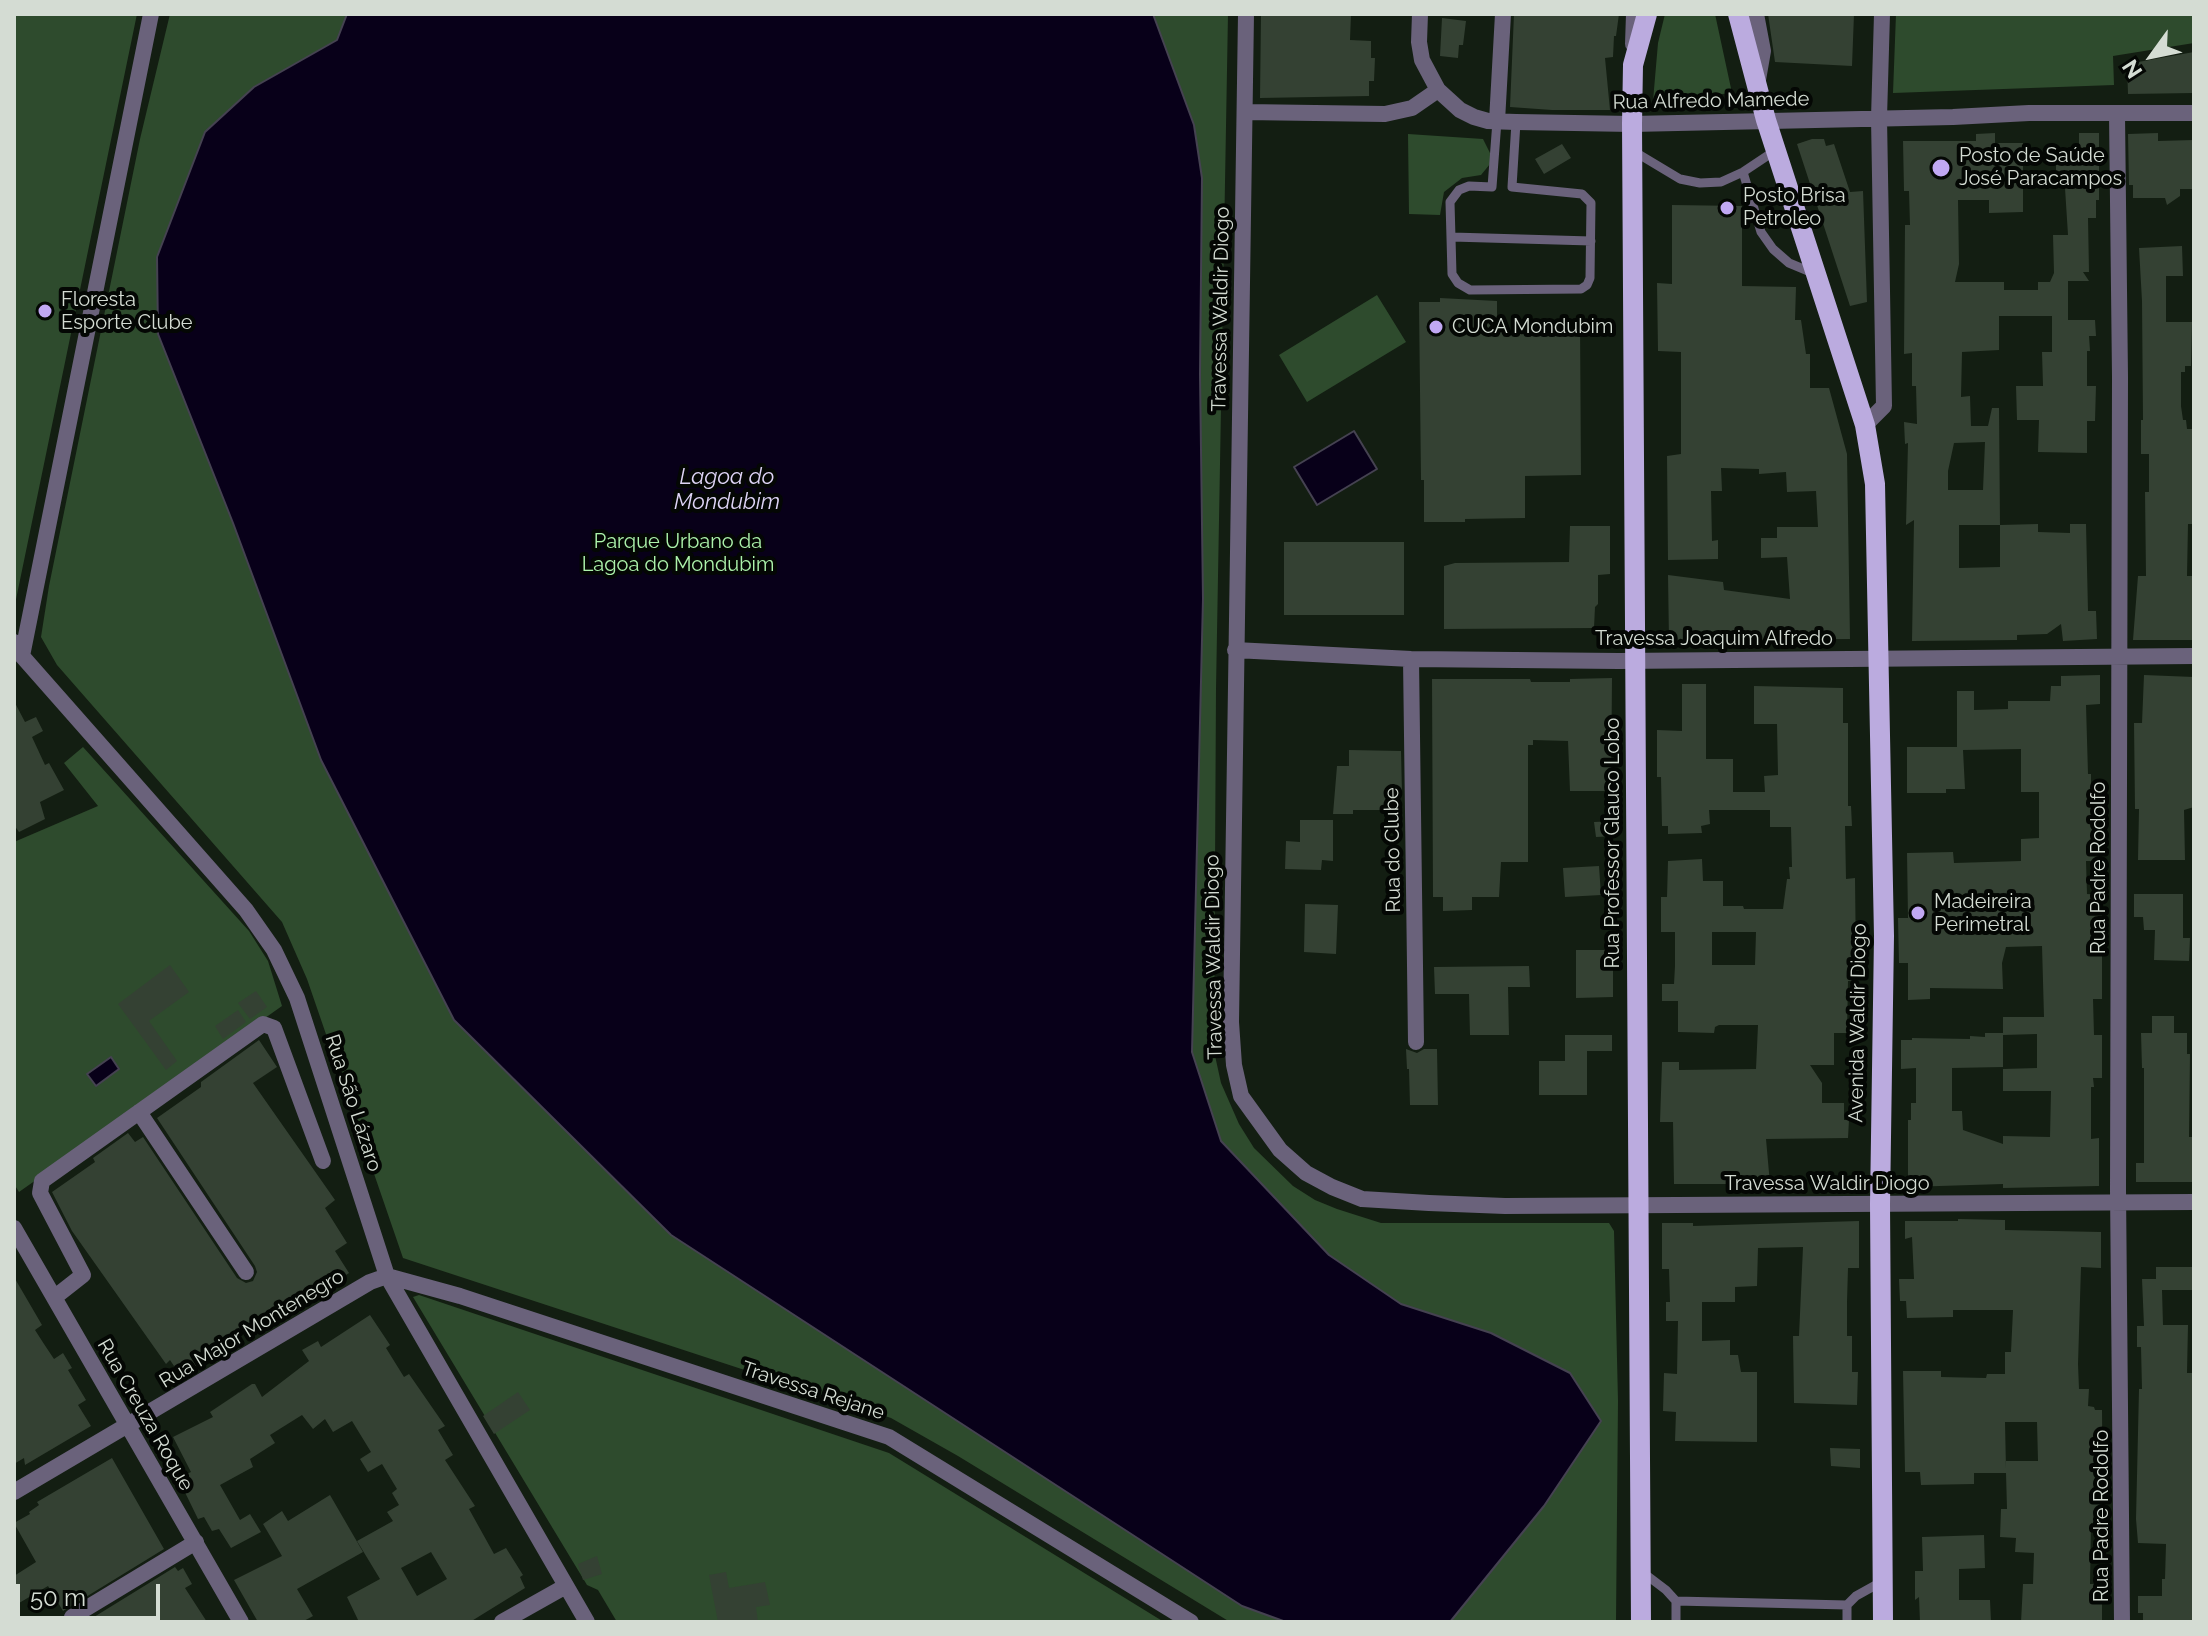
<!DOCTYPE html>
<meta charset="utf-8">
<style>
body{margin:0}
#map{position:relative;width:2208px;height:1636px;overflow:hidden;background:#131e12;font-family:Raleway,sans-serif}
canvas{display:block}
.frame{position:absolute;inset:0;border:16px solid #d4dcd3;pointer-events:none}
.north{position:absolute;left:2112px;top:16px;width:80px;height:80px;-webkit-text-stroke:6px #040704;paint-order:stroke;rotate:237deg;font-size:22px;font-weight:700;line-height:32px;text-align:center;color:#d4dcd3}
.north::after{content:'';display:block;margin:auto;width:28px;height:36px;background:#d4dcd3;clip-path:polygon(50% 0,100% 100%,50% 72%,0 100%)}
.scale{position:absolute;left:16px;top:1584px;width:144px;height:36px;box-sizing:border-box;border:4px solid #d4dcd3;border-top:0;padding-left:10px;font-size:24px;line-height:28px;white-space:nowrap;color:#d4dcd3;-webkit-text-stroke:6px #040704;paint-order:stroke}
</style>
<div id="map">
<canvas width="2208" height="1636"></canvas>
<div class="frame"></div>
<div class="north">N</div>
<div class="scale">50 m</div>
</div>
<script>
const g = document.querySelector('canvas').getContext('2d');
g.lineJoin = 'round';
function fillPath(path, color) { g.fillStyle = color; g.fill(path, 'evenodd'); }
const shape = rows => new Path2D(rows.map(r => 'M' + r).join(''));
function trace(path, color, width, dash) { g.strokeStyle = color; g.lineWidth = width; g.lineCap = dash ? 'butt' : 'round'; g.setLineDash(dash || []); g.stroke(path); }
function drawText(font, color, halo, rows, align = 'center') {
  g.font = font + ' Raleway,sans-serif'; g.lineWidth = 8; g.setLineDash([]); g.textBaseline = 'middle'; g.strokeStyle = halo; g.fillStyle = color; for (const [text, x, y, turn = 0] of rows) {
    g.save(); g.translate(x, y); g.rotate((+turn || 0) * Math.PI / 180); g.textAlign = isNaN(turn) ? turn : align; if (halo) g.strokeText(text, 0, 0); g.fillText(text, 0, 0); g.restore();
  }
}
fillPath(shape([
 [14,14,137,14,14,609],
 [170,14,1228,14,1216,689,1214,1051,1221,1083,1239,1124,1254,1148,1293,1186,1315,1200,1337,1209,1381,1223,1609,1223,1614,1231,1618,1401,1616,1622,1230,1622,958,1456,891,1418,403,1258,307,979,282,922,57,665,41,637,49,586,140,139],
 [1665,14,1715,14,1732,93,1653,101,1658,43],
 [1896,14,2194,14,2194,43,2113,56,2114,85,1893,93],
 [1408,134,1483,139,1491,155,1490,164,1481,175,1462,178,1444,192,1440,215,1409,214],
 [1377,295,1406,342,1307,402,1279,355],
 [83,747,249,931,268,961,282,1006,19,1192,14,1184,14,842,98,806,64,763],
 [419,1295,889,1453,1164,1622,617,1622,598,1590,587,1585,413,1297]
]), '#2e4b2d');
const water = shape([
 [347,14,1153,14,1194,125,1202,178,1200,374,1203,599,1192,1052,1221,1141,1329,1255,1401,1304,1491,1333,1570,1373,1601,1421,1544,1506,1450,1622,1286,1622,1242,1606,671,1235,454,1020,321,760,233,523,158,334,157,257,205,132,254,87,337,40,347,14],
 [1354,431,1377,469,1317,505,1294,467,1354,431],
 [111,1057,119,1069,96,1086,87,1074,111,1057]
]);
fillPath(water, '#080019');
trace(water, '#454251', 2);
fillPath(shape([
 [1261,14,1351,14,1350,40,1371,41,1371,58,1375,58,1374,81,1369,81,1369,96,1260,98],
 [1514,14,1619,14,1616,36,1614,36,1613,57,1605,58,1610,110,1552,110,1510,107],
 [1768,14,1854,14,1852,66,1775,62],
 [1442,18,1466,21,1463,45,1459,45,1458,58,1440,56],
 [2194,52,2194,93,2128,94,2127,64],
 [1995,133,1995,143,2023,143,2023,212,1989,213,1989,200,1958,200,1959,264,1955,282,2004,282,2004,290,2038,290,2038,282,2050,282,2054,273,2053,235,2068,235,2065,188,2056,188,2056,154,2079,154,2079,133,2099,133,2099,200,2096,200,2096,218,2088,218,2089,272,2083,272,2089,281,2068,281,2068,320,2095,320,2096,336,2089,336,2090,351,2087,351,2087,386,2096,386,2095,421,2087,421,2087,453,2038,452,2039,420,2017,420,2016,386,2043,386,2042,352,2052,352,2052,316,1999,316,1999,350,1962,352,1961,397,1970,396,1971,426,1988,426,1992,408,1999,408,2000,525,1959,525,1959,568,2000,567,2000,525,2038,524,2038,532,2070,533,2070,524,2086,524,2088,611,2096,611,2097,639,2063,641,2061,624,2047,634,2017,635,2017,640,1912,641,1914,520,1906,525,1908,443,1905,444,1904,422,1917,424,1916,386,1912,386,1912,353,1904,354,1905,225,1910,225,1909,191,1904,191,1903,141,1976,141,1976,134],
 [1985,442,1983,490,1948,490,1948,471,1954,443],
 [2158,133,2158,141,2194,140,2194,189,2180,189,2180,196,2167,205,2165,198,2133,198,2133,185,2129,185,2128,134],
 [1812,139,1824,139,1826,146,1834,144,1850,192,1863,191,1867,302,1850,306,1797,144],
 [1562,144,1571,158,1544,174,1535,159],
 [1672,205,1742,206,1742,286,1796,287,1795,320,1801,320,1806,354,1810,354,1810,388,1829,388,1847,454,1850,639,1740,640,1727,638,1727,631,1685,632,1685,640,1669,641,1668,575,1723,582,1724,590,1790,599,1787,557,1761,558,1761,538,1777,538,1777,527,1818,527,1816,491,1787,492,1786,472,1759,474,1759,469,1721,468,1722,491,1711,491,1712,541,1718,540,1718,559,1668,560,1667,456,1681,454,1681,352,1658,351,1657,283,1672,284],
 [2182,246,2183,276,2166,276,2166,322,2192,322,2191,366,2185,366,2185,372,2181,372,2181,406,2183,420,2186,420,2187,429,2192,429,2194,524,2188,524,2187,576,2194,576,2194,640,2133,640,2138,576,2146,576,2145,492,2149,492,2149,454,2141,454,2141,420,2143,420,2142,301,2139,248],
 [1440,298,1497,301,1497,332,1530,332,1529,321,1580,320,1581,475,1525,476,1525,518,1465,519,1465,522,1424,522,1424,480,1421,480,1419,302,1440,302],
 [1570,526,1610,526,1610,574,1598,575,1598,604,1595,607,1594,628,1444,629,1444,566,1455,563,1569,562],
 [1284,542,1404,542,1404,615,1284,615],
 [2100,675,2100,704,2086,705,2088,774,2091,774,2091,792,2098,792,2098,826,2101,826,2101,861,2086,861,2087,894,2102,895,2102,999,2093,999,2094,1035,2102,1035,2102,1078,2093,1078,2094,1087,2091,1087,2091,1139,2099,1138,2099,1186,2003,1188,2003,1184,1908,1187,1908,1120,1911,1120,1911,1103,1916,1103,1916,1068,1901,1069,1901,1040,1912,1040,1912,1038,1970,1039,1970,1036,1985,1037,1985,1033,2003,1033,2003,1067,1952,1068,1952,1111,1962,1111,1963,1130,2003,1144,2003,1136,2050,1137,2051,1091,2003,1091,2003,1069,2037,1068,2037,1034,2003,1035,2003,1017,2044,1017,2042,946,2006,947,2002,963,2003,989,1930,988,1930,999,1908,1000,1908,963,1899,963,1898,918,1908,918,1907,853,1953,852,1954,863,2021,861,2021,839,2039,838,2039,792,2021,792,2021,749,1963,750,1965,789,1946,789,1946,793,1907,793,1907,747,1957,747,1957,691,1974,691,1974,710,2008,709,2008,701,2050,701,2051,686,2061,686,2061,676],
 [2144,675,2194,677,2194,807,2184,810,2185,860,2138,860,2139,809,2135,809,2134,723,2142,723],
 [1612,678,1611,791,1570,791,1568,741,1533,740,1533,745,1528,745,1528,862,1501,862,1499,897,1472,897,1472,910,1443,911,1443,897,1433,897,1432,679,1530,679,1531,682,1570,682,1570,679],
 [1682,684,1706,684,1706,759,1733,759,1733,792,1765,792,1764,776,1778,775,1777,724,1754,724,1754,686,1843,688,1843,723,1848,723,1848,806,1851,806,1852,826,1845,826,1846,879,1855,878,1856,964,1853,964,1854,981,1848,981,1847,1033,1834,1033,1834,1065,1810,1065,1822,1083,1822,1103,1844,1103,1844,1120,1849,1120,1848,1138,1766,1139,1770,1184,1674,1184,1673,1122,1660,1122,1662,1062,1679,1062,1679,1070,1756,1069,1758,1025,1719,1025,1715,1027,1714,1033,1678,1032,1678,1001,1662,1001,1662,984,1674,984,1675,966,1675,932,1661,932,1661,897,1667,897,1668,861,1702,859,1703,881,1723,881,1723,906,1743,906,1744,909,1783,909,1787,879,1790,879,1789,867,1792,867,1791,827,1770,827,1770,810,1709,810,1710,824,1701,826,1702,833,1668,834,1668,826,1662,826,1661,777,1657,777,1657,730,1682,731],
 [1712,932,1756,932,1755,965,1712,965],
 [14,701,25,722,36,717,43,731,32,737,45,765,49,763,64,790,40,802,45,819,19,832,14,825],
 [1349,750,1401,751,1402,793,1389,792,1389,810,1353,810,1353,814,1333,814,1337,766,1349,766],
 [1300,820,1333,820,1333,861,1322,860,1321,870,1285,869,1286,841,1300,842],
 [1616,821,1616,836,1596,837,1594,822],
 [1599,866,1601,895,1565,897,1563,868],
 [2134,894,2183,894,2183,938,2190,938,2189,961,2154,960,2155,930,2144,930,2143,917,2134,917],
 [1305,904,1338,905,1336,954,1304,952],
 [1576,950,1613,950,1613,997,1576,998],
 [170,965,189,992,149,1021,177,1061,166,1070,118,1004],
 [1529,966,1530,987,1508,987,1509,1035,1470,1035,1469,994,1435,994,1434,967],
 [256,991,267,1007,250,1019,238,1003],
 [238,1010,246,1022,223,1039,215,1026],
 [2152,1016,2174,1016,2174,1033,2187,1033,2187,1054,2190,1054,2189,1137,2194,1137,2194,1182,2136,1182,2136,1163,2144,1163,2144,1068,2142,1068,2141,1033,2152,1033],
 [1565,1035,1612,1035,1612,1051,1587,1051,1587,1095,1539,1095,1539,1061,1565,1061],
 [259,1040,277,1067,253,1083,335,1200,325,1208,347,1243,335,1251,349,1273,250,1339,244,1330,209,1354,211,1357,180,1375,170,1360,166,1364,72,1231,52,1192,95,1162,93,1158,128,1133,135,1142,143,1137,237,1278,246,1283,253,1281,257,1272,255,1266,157,1118,201,1087,201,1082],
 [1406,1049,1417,1053,1424,1049,1437,1049,1438,1105,1410,1105,1409,1069,1407,1069],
 [1958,1219,2005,1220,2005,1230,2101,1232,2101,1268,2081,1267,2078,1364,2079,1389,2089,1389,2088,1406,2094,1407,2095,1410,2102,1410,2103,1523,2091,1523,2090,1584,2097,1584,2097,1600,2102,1600,2102,1622,2021,1622,2023,1584,2033,1584,2034,1553,2015,1552,2016,1538,2000,1537,2001,1509,2007,1509,2006,1473,1974,1473,1974,1484,1921,1485,1920,1472,1905,1472,1903,1371,1941,1371,1941,1377,1986,1378,1987,1374,2005,1374,2005,1352,2011,1352,2013,1310,1953,1310,1953,1317,1907,1318,1906,1301,1900,1301,1899,1279,1914,1279,1912,1237,1905,1239,1905,1221,1958,1221],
 [2005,1422,2037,1422,2038,1461,2006,1461,2006,1469],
 [1859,1221,1859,1268,1848,1268,1847,1302,1847,1336,1852,1336,1852,1372,1858,1372,1857,1405,1794,1403,1793,1336,1799,1336,1803,1247,1758,1248,1757,1286,1735,1287,1735,1302,1702,1302,1702,1341,1730,1340,1730,1355,1738,1355,1741,1372,1757,1372,1757,1442,1675,1441,1676,1412,1663,1411,1664,1373,1677,1374,1678,1321,1666,1321,1666,1302,1670,1302,1669,1269,1662,1269,1662,1223,1693,1223,1693,1226],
 [2156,1267,2194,1267,2194,1290,2162,1290,2163,1325,2188,1325,2187,1373,2194,1373,2194,1622,2143,1622,2143,1613,2138,1613,2138,1596,2162,1596,2162,1579,2165,1579,2166,1544,2138,1543,2136,1519,2139,1389,2142,1389,2141,1347,2137,1347,2137,1326,2144,1326,2142,1279,2156,1279],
 [14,1277,42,1325,35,1330,44,1344,54,1359,63,1353,72,1368,68,1370,86,1400,78,1405,91,1426,25,1465,24,1458,14,1464],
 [370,1315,390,1345,386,1348,404,1377,409,1374,445,1426,438,1430,453,1455,445,1460,475,1506,469,1509,494,1554,506,1548,523,1575,520,1577,525,1588,470,1622,359,1622,347,1597,380,1579,357,1541,393,1521,387,1512,399,1505,392,1493,397,1489,382,1464,368,1472,360,1459,371,1452,352,1421,333,1432,325,1419,313,1429,302,1415,270,1435,275,1443,250,1459,253,1467,220,1485,240,1520,250,1514,261,1532,231,1548,219,1529,212,1531,204,1517,198,1519,178,1478,191,1472,173,1437,213,1417,210,1412,252,1384,255,1384,262,1397,309,1361,302,1350,318,1341,321,1347],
 [431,1552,447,1579,417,1596,401,1568],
 [518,1392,530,1410,494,1434,483,1416],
 [1830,1448,1860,1449,1860,1468,1831,1466],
 [112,1458,164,1549,63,1611,48,1586,14,1606,14,1576,36,1562,14,1523,30,1514,29,1512,39,1505,37,1502],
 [330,1495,363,1552,297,1589,313,1616,302,1622,258,1622,234,1580,282,1556,263,1524,282,1511,288,1521],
 [1984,1535,1985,1568,1959,1569,1959,1600,1990,1600,1991,1622,1920,1622,1919,1597,1915,1600,1915,1571,1923,1571,1922,1537],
 [597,1556,602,1574,583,1580,578,1564],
 [175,1567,178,1571,183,1568,192,1584,185,1588,207,1622,97,1622,94,1617],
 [726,1572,729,1588,765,1582,770,1605,756,1607,758,1622,718,1622,709,1575]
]), '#344133');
trace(shape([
 [1497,121,1492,187,1469,186,1459,190,1450,202,1452,274,1458,283,1470,290,1581,289,1587,285,1590,278,1591,203,1582,194,1512,187,1516,122],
 [1635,152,1680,179,1700,183,1721,182,1743,172,1776,150],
 [1743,172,1761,232,1773,249,1789,263,1813,273],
 [1452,237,1591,241],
 [1641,1571,1666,1590,1676,1601,1676,1622],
 [1676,1601,1847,1605],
 [1847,1622,1847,1605,1856,1596,1883,1581]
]), '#6a627b', 9);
trace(shape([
 [1246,14,1231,1022,1234,1065,1241,1096,1280,1150,1306,1173,1332,1187,1362,1199,1429,1203,1505,1206,2194,1202],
 [1420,14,1419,42,1422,60,1438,90],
 [1756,14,1763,51,1758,80],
 [1633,44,1634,14],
 [1245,112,1385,114,1412,108,1438,90,1460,110,1474,117,1488,121,1516,122,1632,124,1953,117,2029,113,2194,113],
 [2117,114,2120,377,2118,1190,2122,1622],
 [1497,121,1503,14],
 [1865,425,1884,406,1879,118,1882,14],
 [14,642,22,656,246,910,274,950,297,998,387,1276,587,1622],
 [1235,650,1411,659,1619,661,2194,656],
 [22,656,151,14],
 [1411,659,1416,1042],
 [139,1112,246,1272],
 [14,1228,241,1622],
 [387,1276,460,1296,889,1437,1191,1622],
 [55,1297,83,1275,40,1193,42,1181,263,1024,274,1028,323,1161],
 [14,1492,370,1282,387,1276],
 [72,1617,196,1542],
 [502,1622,566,1586]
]), '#6a627b', 16);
trace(shape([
 [1738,14,1766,120,1865,425,1875,484,1884,936,1880,1204,1883,1622],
 [1641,1622,1632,124,1633,65,1647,14]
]), '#bbabdf', 20);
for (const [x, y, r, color] of [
 [1941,168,10,"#c1a8f3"],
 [1727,208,8,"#c1a8f3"],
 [45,311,8,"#c1a8f3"],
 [1436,327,8,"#c1a8f3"],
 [1918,913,8,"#c1a8f3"]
]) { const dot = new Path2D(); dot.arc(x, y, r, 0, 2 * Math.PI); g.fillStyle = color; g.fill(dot); trace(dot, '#040704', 3); }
drawText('20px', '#d4dcd3', '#040704', [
 ["Rua Alfredo Mamede",1711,101,-1],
 ["Travessa Waldir Diogo",1221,309,-89],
 ["Travessa Joaquim Alfredo",1714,639],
 ["Rua Professor Glauco Lobo",1613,843,-90],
 ["Rua do Clube",1393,850,-91],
 ["Rua Padre Rodolfo",2099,868,-90],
 ["Travessa Waldir Diogo",1214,957,-91],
 ["Avenida Waldir Diogo",1858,1023,-89],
 ["Rua São Lázaro",353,1103,72],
 ["Travessa Waldir Diogo",1827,1184],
 ["Rua Major Montenegro",252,1329,-31],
 ["Travessa Rejane",813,1391,18],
 ["Rua Creuza Roque",145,1415,60],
 ["Rua Padre Rodolfo",2102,1516,-90]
]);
drawText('20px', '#d4dcd3', '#040704', [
 ["Posto de Saúde",1959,156],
 ["José Paracampos",1959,179],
 ["Posto Brisa",1743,196],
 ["Petroleo",1743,219],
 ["Floresta",61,300],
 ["Esporte Clube",61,323],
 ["CUCA Mondubim",1452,327],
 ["Madeireira",1934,902],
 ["Perimetral",1934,925]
], 'left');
drawText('20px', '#adf3ac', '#040704', [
 ["Parque Urbano da",678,542],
 ["Lagoa do Mondubim",678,565]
]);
drawText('italic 22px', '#ded4f6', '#040704', [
 ["Lagoa do",727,477],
 ["Mondubim",727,502]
]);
</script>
